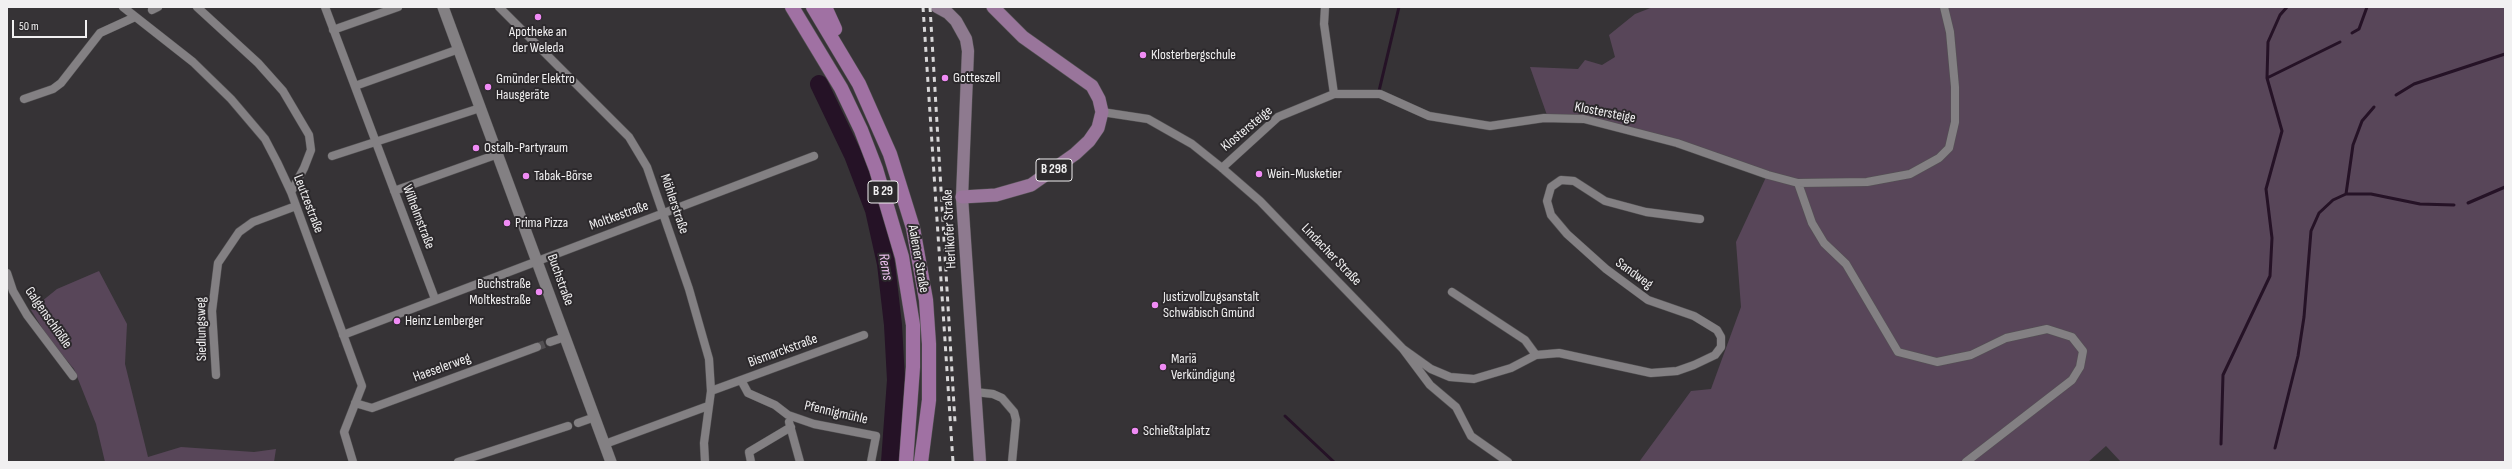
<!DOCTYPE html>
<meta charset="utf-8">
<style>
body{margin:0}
#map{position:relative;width:2512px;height:469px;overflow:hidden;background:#363336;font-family:"Sofia Sans Condensed",sans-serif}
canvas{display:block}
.frame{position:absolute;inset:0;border:8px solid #f1f0f1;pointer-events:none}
.scale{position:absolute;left:12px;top:20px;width:75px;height:18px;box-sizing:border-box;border:2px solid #f1f0f1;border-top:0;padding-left:5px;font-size:12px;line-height:14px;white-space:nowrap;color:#f1f0f1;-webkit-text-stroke:3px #2c292c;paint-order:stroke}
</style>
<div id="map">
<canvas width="2512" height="469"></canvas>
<div class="frame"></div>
<div class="scale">50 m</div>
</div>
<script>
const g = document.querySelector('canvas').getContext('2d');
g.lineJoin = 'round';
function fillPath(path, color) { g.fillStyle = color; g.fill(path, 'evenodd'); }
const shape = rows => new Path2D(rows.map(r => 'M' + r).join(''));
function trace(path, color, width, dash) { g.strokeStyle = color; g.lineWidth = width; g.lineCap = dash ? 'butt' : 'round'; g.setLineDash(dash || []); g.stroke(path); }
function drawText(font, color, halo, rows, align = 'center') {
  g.font = font + ' "Sofia Sans Condensed",sans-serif'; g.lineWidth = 4; g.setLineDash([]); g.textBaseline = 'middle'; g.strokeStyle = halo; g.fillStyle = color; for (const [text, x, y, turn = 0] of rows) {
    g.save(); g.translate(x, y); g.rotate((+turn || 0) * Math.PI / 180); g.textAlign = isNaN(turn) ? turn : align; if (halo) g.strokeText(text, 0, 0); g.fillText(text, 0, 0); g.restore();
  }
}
fillPath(shape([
 [1653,7,2505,7,2505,462,2121,462,2106,446,2088,462,1639,462,1691,391,1711,389,1741,307,1736,242,1767,175,1584,119,1548,118,1530,67,1578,69,1585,60,1602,65,1615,57,1609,35,1635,14],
 [99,271,127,324,125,364,148,457,181,447,254,452,276,449,274,462,105,462,96,424,74,369,49,339,31,310,57,289]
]), '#584659');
trace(shape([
 [2352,33,2359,29,2367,7],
 [2267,78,2268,42,2280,15,2287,7],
 [1379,91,1399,7],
 [2396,95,2414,84,2505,54],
 [2346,194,2371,194,2420,204,2454,205],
 [2468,203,2505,187],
 [1285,416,1334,462],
 [2221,444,2223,375,2270,276,2272,238,2266,189,2282,131,2267,78,2340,42],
 [2275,448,2298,356,2304,317,2311,231,2319,213,2333,200,2346,194,2353,145,2362,121,2374,107]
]), '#251226', 3);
trace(shape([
 [819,84,853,155,874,210,886,264,893,325,896,380,890,462]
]), '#251226', 18);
trace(shape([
 [537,347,550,342]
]), '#524f52', 8, [8, 4]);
const minor = shape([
 [123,7,193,62,231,99,265,139,277,162,291,192,362,386,344,432,353,462],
 [197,7,258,63,283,91,309,135,311,150,304,168,291,192],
 [325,7,435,299],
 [499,7,629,137,647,167,689,289,709,359,711,391,704,443,705,462],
 [1325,7,1324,24,1334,94],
 [1944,7,1950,32,1955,87,1955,122,1949,148,1939,158,1910,174,1867,182,1798,183,1812,223,1824,243,1846,264,1898,352,1937,362,1971,355,2006,338,2047,329,2072,337,2083,351,2080,367,2072,380,1966,462],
 [152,10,158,7],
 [333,30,398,7],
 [355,86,459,49],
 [24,99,53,89,61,83,100,33,135,17],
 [1102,112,1148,119,1192,144,1222,168,1260,201,1403,349,1430,385,1456,407,1471,436,1508,462],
 [332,156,480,108],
 [1222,168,1278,117,1334,94,1380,94,1429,116,1490,126,1544,118,1584,119,1677,143,1768,175,1798,183],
 [394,191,498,154],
 [7,273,13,291,27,315,73,376],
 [1452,292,1525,340,1536,355],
 [343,335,814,156],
 [550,342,565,337],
 [1403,349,1431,369,1450,377,1474,379,1511,368,1536,355,1559,353,1651,373,1677,371,1694,365,1715,355,1721,347,1721,337,1717,330,1694,316,1648,300,1606,269,1567,234,1551,215,1547,201,1551,187,1561,180,1574,181,1605,201,1646,212,1700,219],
 [216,375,212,311,218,263,239,232,253,222,296,206],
 [741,380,748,393,775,405,788,415,814,424,876,436,871,462],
 [711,391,864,335],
 [975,392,993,394,1002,398,1014,412,1016,420,1012,462],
 [355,403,372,408,537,347],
 [789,422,800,462],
 [578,423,595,417],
 [605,444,708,406],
 [458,462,568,426],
 [751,462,749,452,791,427]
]);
const tertiary = shape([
 [443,7,611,462]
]);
const secondary = shape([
 [937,7,948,13,956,21,966,39,968,51,962,197,980,462]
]);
const primary = shape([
 [962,197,996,195,1031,185,1075,154,1089,141,1098,128,1102,112,1099,99,1092,86,1023,37,993,7]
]);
const trunk = shape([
 [792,7,841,88,861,130,876,169,902,257,913,325,913,367,906,462],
 [813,7,859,84,890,154,913,228,926,300,929,344,929,400,921,462],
 [825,7,835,29]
]);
trace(minor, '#545254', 9);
trace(tertiary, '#545254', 12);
trace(secondary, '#545254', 13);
trace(primary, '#545254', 14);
trace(trunk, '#545254', 15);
trace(minor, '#838083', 8);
trace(tertiary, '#838083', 11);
trace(secondary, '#8e7a8f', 12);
trace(primary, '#99759b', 13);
trace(trunk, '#a071a3', 14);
trace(shape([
 [923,7,953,462],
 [930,7,955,422]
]), '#d7d6d7', 3, [5, 5]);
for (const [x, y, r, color] of [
 [538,17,4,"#f08bf5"],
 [1143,55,4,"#f08bf5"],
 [945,78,4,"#f08bf5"],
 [488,87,4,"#f08bf5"],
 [476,148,4,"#f08bf5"],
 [1259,174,4,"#f08bf5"],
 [526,176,4,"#f08bf5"],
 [507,223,4,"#f08bf5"],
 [539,292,4,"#f08bf5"],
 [1155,305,4,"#f08bf5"],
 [397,321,4,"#f08bf5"],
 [1163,367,4,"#f08bf5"],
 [1135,431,4,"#f08bf5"]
]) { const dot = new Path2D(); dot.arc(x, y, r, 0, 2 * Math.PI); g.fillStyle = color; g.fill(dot); trace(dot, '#2c292c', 1.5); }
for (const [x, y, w] of [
 [1054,170,36],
 [883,192,30]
]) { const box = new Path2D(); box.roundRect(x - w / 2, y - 11, w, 22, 3); g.fillStyle = '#2c292c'; g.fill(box); trace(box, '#f1f0f1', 1); }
drawText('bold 13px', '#f1f0f1', null, [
 ["B 298",1054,170],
 ["B 29",883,192]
]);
drawText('14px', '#f1f0f1', '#2c292c', [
 ["Apotheke an",538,32,"center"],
 ["der Weleda",538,48,"center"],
 ["Klosterbergschule",1151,55],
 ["Gotteszell",953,78],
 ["Gmünder Elektro",496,79],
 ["Hausgeräte",496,95],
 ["Ostalb-Partyraum",484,148],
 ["Wein-Musketier",1267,174],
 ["Tabak-Börse",534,176],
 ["Prima Pizza",515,223],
 ["Buchstraße",531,284,"right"],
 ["Moltkestraße",531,300,"right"],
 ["Justizvollzugsanstalt",1163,297],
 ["Schwäbisch Gmünd",1163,313],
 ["Heinz Lemberger",405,321],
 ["Mariä",1171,359],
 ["Verkündigung",1171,375],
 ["Schießtalplatz",1143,431]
], 'left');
drawText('14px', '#f1f0f1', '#2c292c', [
 ["Klostersteige",1605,113,11],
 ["Klostersteige",1247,129,-40],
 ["Leutzestraße",308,204,69],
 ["Möhlerstraße",674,204,71],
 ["Moltkestraße",619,216,-20],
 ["Wilhelmstraße",418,217,69],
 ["Herlikofer Straße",950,229,-93],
 ["Lindacher Straße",1331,255,46],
 ["Aalener Straße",918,259,80],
 ["Sandweg",1634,274,36],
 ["Buchstraße",560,280,70],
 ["Galgenschlößle",48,318,55],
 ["Siedlungsweg",202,329,-91],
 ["Bismarckstraße",783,351,-20],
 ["Haeselerweg",442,368,-20],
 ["Pfennigmühle",836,413,13]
]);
drawText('italic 15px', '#eec2ef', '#2c292c', [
 ["Rems",885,267,80]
]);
</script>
